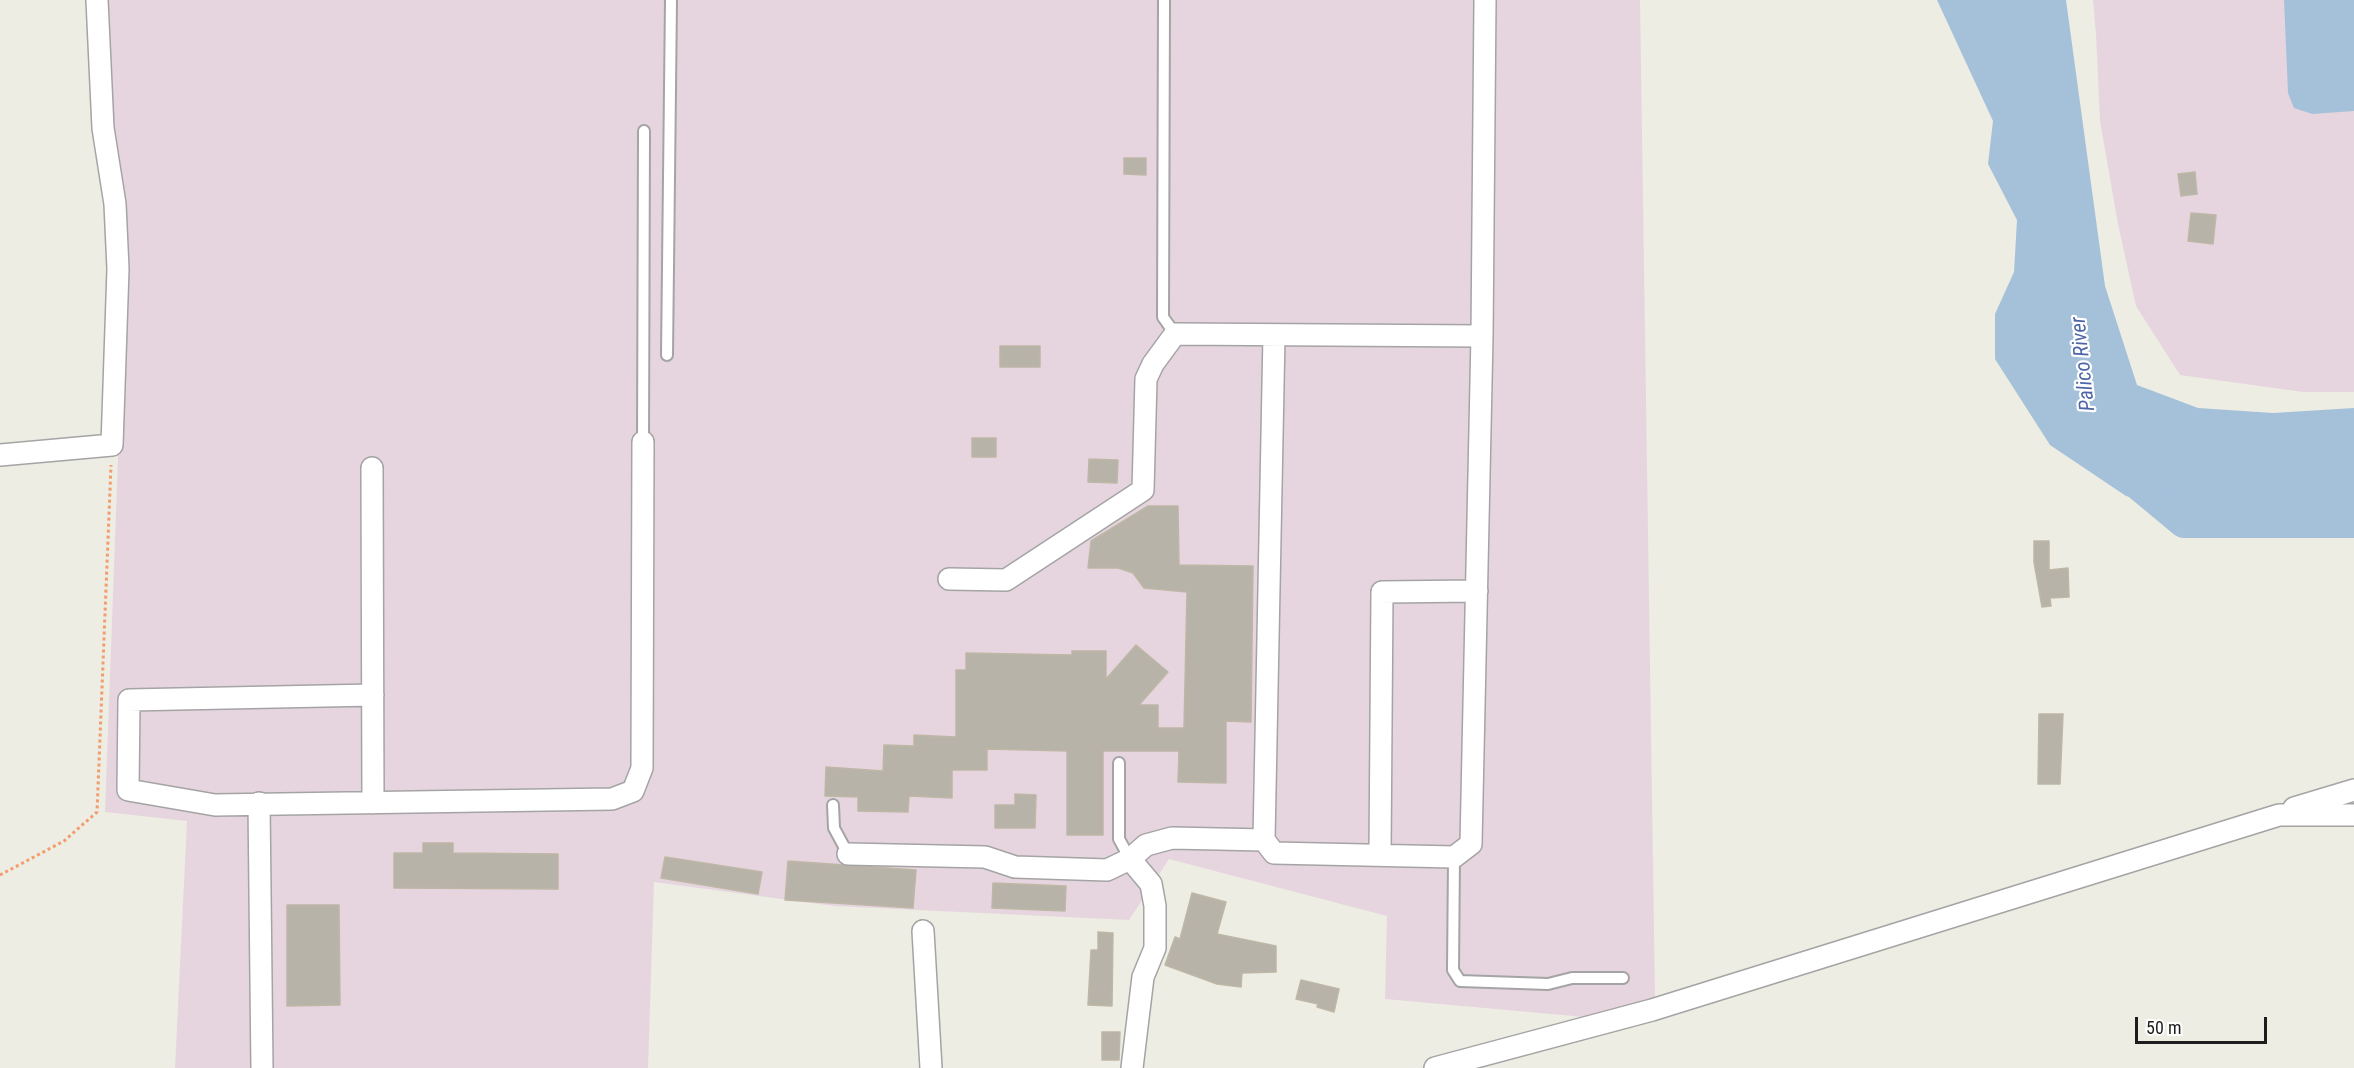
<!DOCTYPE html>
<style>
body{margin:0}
#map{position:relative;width:2354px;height:1068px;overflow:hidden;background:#edede3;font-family:"Roboto Condensed",sans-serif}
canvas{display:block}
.scale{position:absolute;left:2135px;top:1017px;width:132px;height:27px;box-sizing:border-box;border:3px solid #1d1d1d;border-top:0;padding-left:8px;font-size:18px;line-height:21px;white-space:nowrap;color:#1d1d1d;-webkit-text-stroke:4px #fff;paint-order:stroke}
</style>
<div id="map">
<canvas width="2354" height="1068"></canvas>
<div class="scale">50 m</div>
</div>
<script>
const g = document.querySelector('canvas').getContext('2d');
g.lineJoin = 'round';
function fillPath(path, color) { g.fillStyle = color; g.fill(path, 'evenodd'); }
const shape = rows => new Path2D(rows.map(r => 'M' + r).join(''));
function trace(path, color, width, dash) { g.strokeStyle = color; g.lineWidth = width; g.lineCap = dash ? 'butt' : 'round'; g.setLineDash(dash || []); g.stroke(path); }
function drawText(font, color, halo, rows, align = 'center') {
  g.font = font + ' "Roboto Condensed",sans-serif'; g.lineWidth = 4.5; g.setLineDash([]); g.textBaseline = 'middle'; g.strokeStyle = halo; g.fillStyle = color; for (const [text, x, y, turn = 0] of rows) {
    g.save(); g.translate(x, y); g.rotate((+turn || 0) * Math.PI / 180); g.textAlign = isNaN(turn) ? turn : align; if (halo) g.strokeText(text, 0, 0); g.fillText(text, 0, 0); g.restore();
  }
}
fillPath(shape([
 [105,0,1640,0,1655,998,1584,1017,1385,999,1387,916,1169,859,1129,920,834,906,654,882,648,1068,175,1068,187,821,105,812,125,267,111,128],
 [2093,0,2354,0,2354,392,2303,392,2180,375,2136,306,2118,224,2100,121,2096,34]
]), '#e6d5df');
fillPath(shape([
 [1937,0,2066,0,2105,286,2137,385,2198,408,2273,413,2354,408,2354,525,2250,525,2126,496,2050,445,1995,359,1995,314,2014,272,2017,220,1988,164,1993,121],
 [2284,0,2354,0,2354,111,2312,114,2294,108,2288,93]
]), '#a5c1da');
trace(shape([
 [2131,478,2184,522,2354,522]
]), '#a5c1da', 32);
const building = shape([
 [1124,158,1146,158,1146,175,1124,174,1124,158],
 [2195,172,2197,194,2181,196,2178,174,2195,172],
 [2191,213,2216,215,2213,244,2188,241,2191,213],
 [1000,346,1040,346,1040,367,1000,367,1000,346],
 [972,438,996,438,996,457,972,457,972,438],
 [1089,459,1118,460,1117,483,1088,482,1089,459],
 [1148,506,1178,506,1179,565,1253,566,1251,722,1226,721,1226,783,1178,782,1179,751,1103,751,1103,835,1067,835,1067,751,987,749,987,770,952,770,952,798,909,796,908,812,858,811,858,797,825,796,826,767,883,771,884,745,914,746,914,735,956,737,956,670,966,670,966,653,1072,655,1072,651,1106,651,1106,679,1136,645,1168,672,1139,705,1158,705,1158,728,1184,728,1187,592,1144,588,1133,573,1118,568,1088,568,1091,541,1148,506],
 [2034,541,2049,541,2049,570,2068,568,2069,597,2050,598,2051,606,2042,607,2034,562,2034,541],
 [2039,714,2063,714,2060,784,2038,784,2039,714],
 [1015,794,1036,795,1035,828,995,828,995,805,1015,805,1015,794],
 [423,843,453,843,453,853,558,854,558,889,394,888,394,853,423,853,423,843],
 [665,857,762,872,758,894,661,878,665,857],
 [788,861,916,870,913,908,785,900,788,861],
 [993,883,1066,886,1065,911,992,908,993,883],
 [1192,893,1226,902,1217,934,1276,946,1276,972,1242,973,1241,987,1217,984,1165,965,1175,937,1180,939,1192,893],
 [287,905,339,905,340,1005,287,1006,287,905],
 [1098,932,1113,933,1112,1006,1088,1005,1091,950,1098,950,1098,932],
 [1301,980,1339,989,1334,1012,1317,1007,1318,1004,1296,999,1301,980],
 [1102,1032,1120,1032,1119,1060,1102,1060,1102,1032]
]);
fillPath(building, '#b7b3a8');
trace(building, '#beb7a6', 1.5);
const lane = shape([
 [1164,0,1163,317,1175,334],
 [667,355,671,0],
 [643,442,644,131],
 [1119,763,1119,839,1130,859],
 [833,805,834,828,848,854],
 [1454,857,1453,970,1460,981,1548,984,1572,978,1623,978]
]);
const street = shape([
 [0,455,112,445,118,269,115,204,103,128,97,0],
 [372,468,373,803],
 [949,579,1006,580,1143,490,1146,379,1153,364,1175,334,1482,336],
 [373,695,129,700,128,790,215,805,612,799,633,791,642,768,643,442],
 [259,803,262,1068],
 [2294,808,2354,790],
 [1264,840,1274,335],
 [848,854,985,857,1015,867,1107,870,1130,859,1146,845,1172,838,1264,840,1274,853,1454,857,1471,844,1482,336,1485,0],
 [1380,855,1382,592,1477,591],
 [1130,859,1151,884,1155,906,1155,948,1143,977,1132,1068],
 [923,931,931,1068],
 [1435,1068,1652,1010,2279,815,2354,815]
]);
trace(lane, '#a4a4a4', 14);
trace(street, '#a4a4a4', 24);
trace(shape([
 [0,875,64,841,97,812,111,465]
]), '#f39c6e', 3, [3, 3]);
trace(lane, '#fff', 10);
trace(street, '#fff', 21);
drawText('italic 21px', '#4e65a8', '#fff', [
 ["Palico River",2084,364,-96]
]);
</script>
